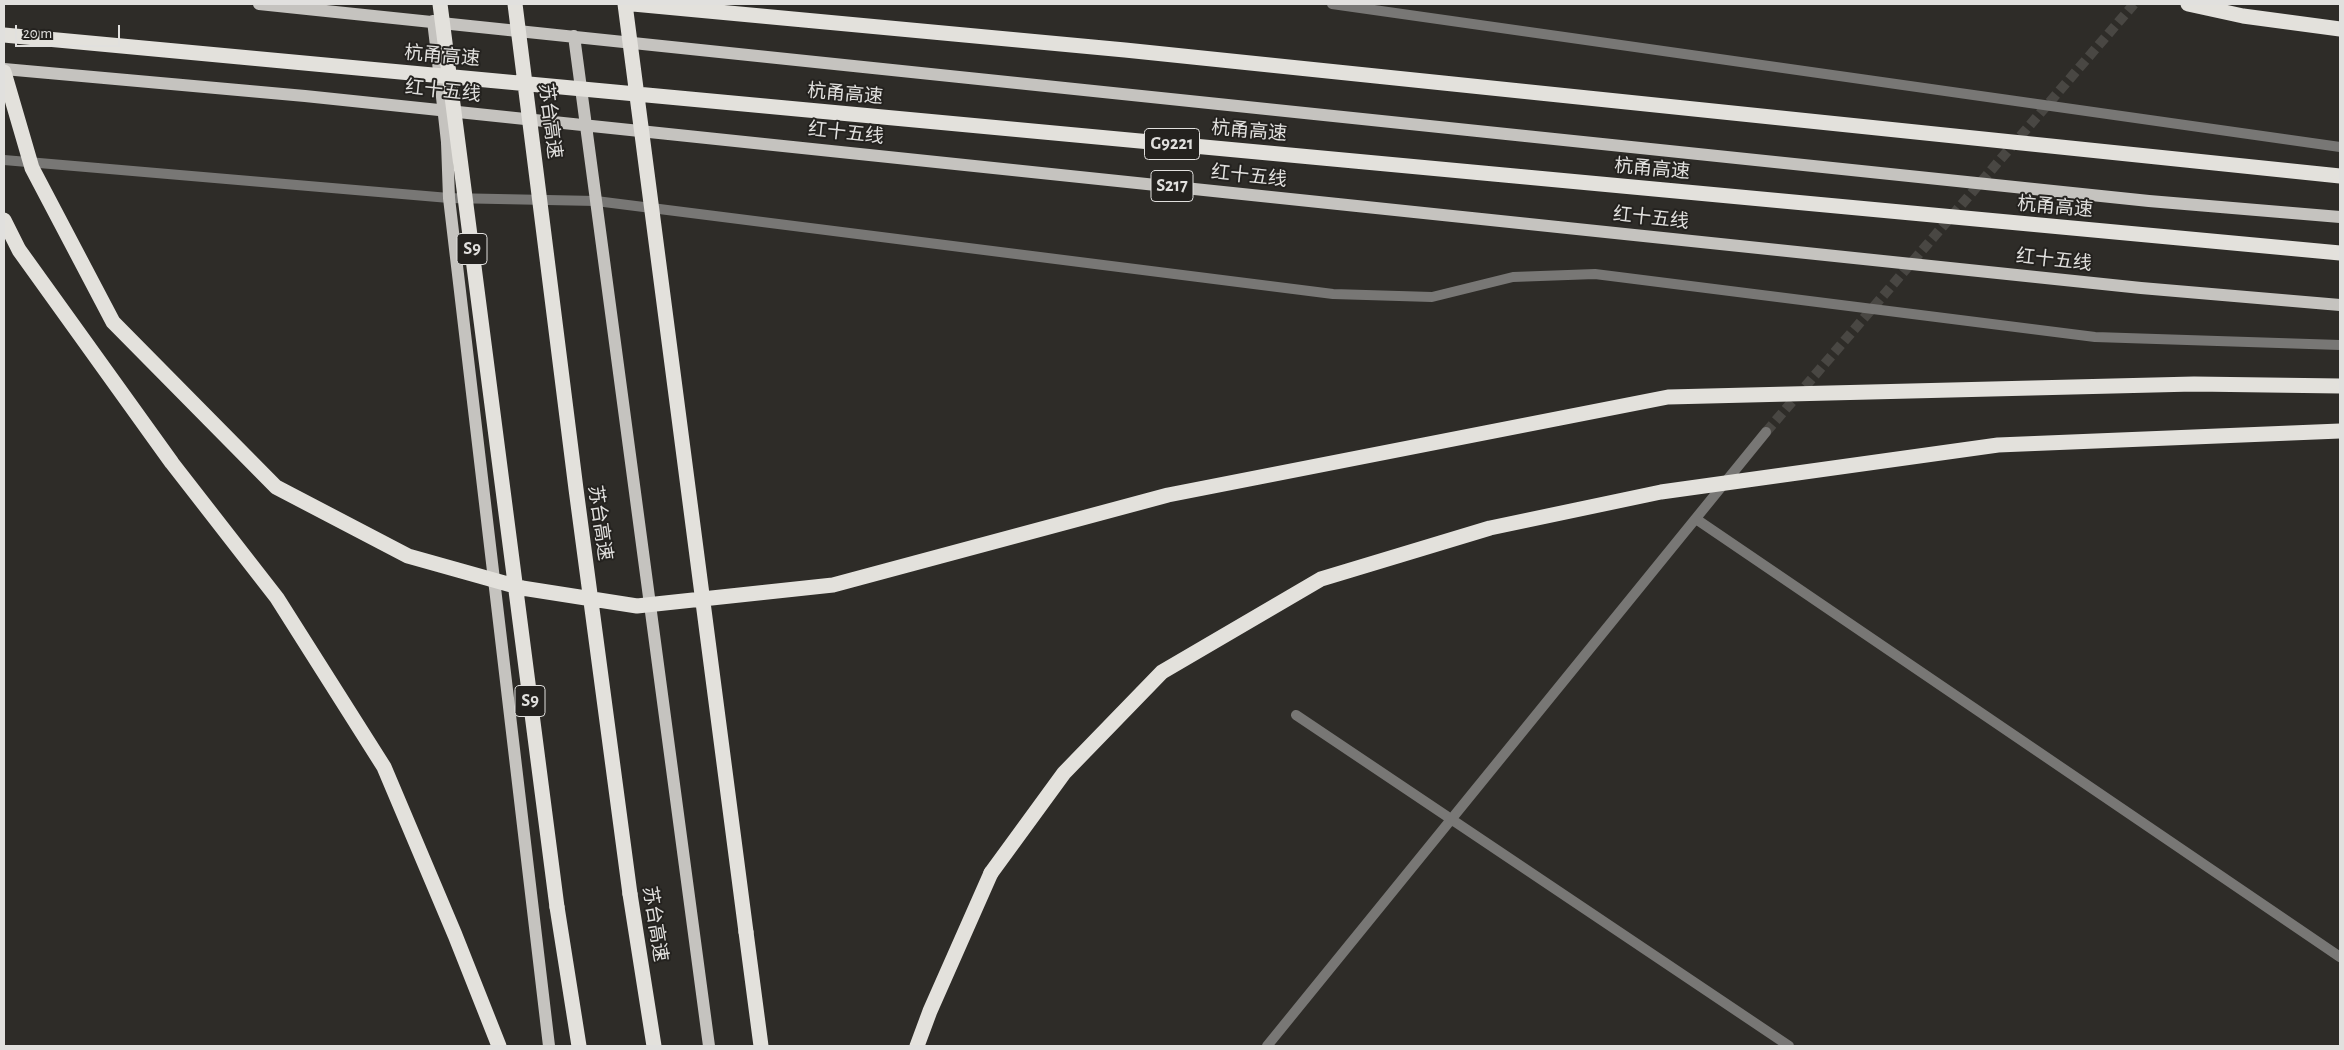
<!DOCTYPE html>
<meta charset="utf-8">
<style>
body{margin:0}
#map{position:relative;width:2344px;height:1050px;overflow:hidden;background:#2e2c28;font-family:"Alegreya Sans",sans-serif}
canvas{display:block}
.frame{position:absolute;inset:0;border:5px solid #e1e0de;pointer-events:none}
.scale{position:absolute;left:15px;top:25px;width:105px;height:22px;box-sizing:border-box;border:2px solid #e1e0de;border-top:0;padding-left:6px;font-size:15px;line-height:18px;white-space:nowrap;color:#e1e0de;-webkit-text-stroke:4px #24221f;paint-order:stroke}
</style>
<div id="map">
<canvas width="2344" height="1050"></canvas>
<div class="frame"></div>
<div class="scale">20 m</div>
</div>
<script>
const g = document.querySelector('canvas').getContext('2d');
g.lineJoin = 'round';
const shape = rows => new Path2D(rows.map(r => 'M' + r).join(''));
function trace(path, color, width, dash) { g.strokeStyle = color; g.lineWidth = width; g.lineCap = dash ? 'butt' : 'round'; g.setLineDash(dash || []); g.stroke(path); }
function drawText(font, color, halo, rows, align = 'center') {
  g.font = font + ' "Alegreya Sans","Noto Sans SC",sans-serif'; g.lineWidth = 4; g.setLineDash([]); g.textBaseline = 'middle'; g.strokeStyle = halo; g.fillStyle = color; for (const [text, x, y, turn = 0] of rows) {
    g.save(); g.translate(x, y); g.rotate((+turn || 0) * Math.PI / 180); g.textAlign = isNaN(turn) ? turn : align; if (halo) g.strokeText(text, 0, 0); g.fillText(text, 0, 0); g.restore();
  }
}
trace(shape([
 [1766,432,2134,4]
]), '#494743', 10, [10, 5]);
trace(shape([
 [1332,4,2340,147],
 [4,160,449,198,596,201,1333,294,1432,297,1513,277,1595,274,2095,337,2340,345],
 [1696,519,2340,957],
 [1296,715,1789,1046],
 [1267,1046,1766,432]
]), '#787775', 10);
trace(shape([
 [259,4,2149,201,2340,217],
 [433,21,440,79],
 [574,36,709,1046],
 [4,69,305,96,2141,288,2340,305],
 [447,142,449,198,549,1046]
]), '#c5c3bf', 12);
trace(shape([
 [2188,4,2243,16,2340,29],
 [4,220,19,250,172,463,277,598,384,767,455,935,499,1046],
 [630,894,654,1046],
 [557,907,579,1046],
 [746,932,761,1046],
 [917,1046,930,1011,991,873]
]), '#e3e1dc', 15);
trace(shape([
 [440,79,447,142]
]), '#c5c3bf', 12);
trace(shape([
 [440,4,557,907],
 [515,4,576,489,630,894],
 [625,4,746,932],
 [633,4,1125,50,2340,176],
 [4,35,2340,253],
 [4,72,32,168,113,322,276,487,408,556,522,588,637,606,833,585,1168,495,1668,397,2194,384,2340,386],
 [991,873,1064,773,1162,672,1321,579,1490,528,1661,492,1998,445,2340,431]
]), '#e3e1dc', 15);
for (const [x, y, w] of [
 [1172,144,55],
 [1172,186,42],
 [472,249,30],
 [530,701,30]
]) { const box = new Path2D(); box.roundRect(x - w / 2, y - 15.5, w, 31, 4); g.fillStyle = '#24221f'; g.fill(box); trace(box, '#e1e0de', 1); }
drawText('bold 18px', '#e1e0de', null, [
 ["G9221",1172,144],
 ["S217",1172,186],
 ["S9",472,249],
 ["S9",530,701]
]);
drawText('19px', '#e1e0de', '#24221f', [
 ["杭甬高速",442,56,5],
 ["红十五线",443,91,6],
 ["杭甬高速",845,94,5],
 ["苏台高速",550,121,83],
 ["杭甬高速",1249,131,5],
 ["红十五线",846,133,6],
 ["杭甬高速",1652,169,5],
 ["红十五线",1249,176,6],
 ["杭甬高速",2055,207,5],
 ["红十五线",1651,218,6],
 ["红十五线",2054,260,6],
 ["苏台高速",600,523,82],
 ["苏台高速",655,924,81]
]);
</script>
